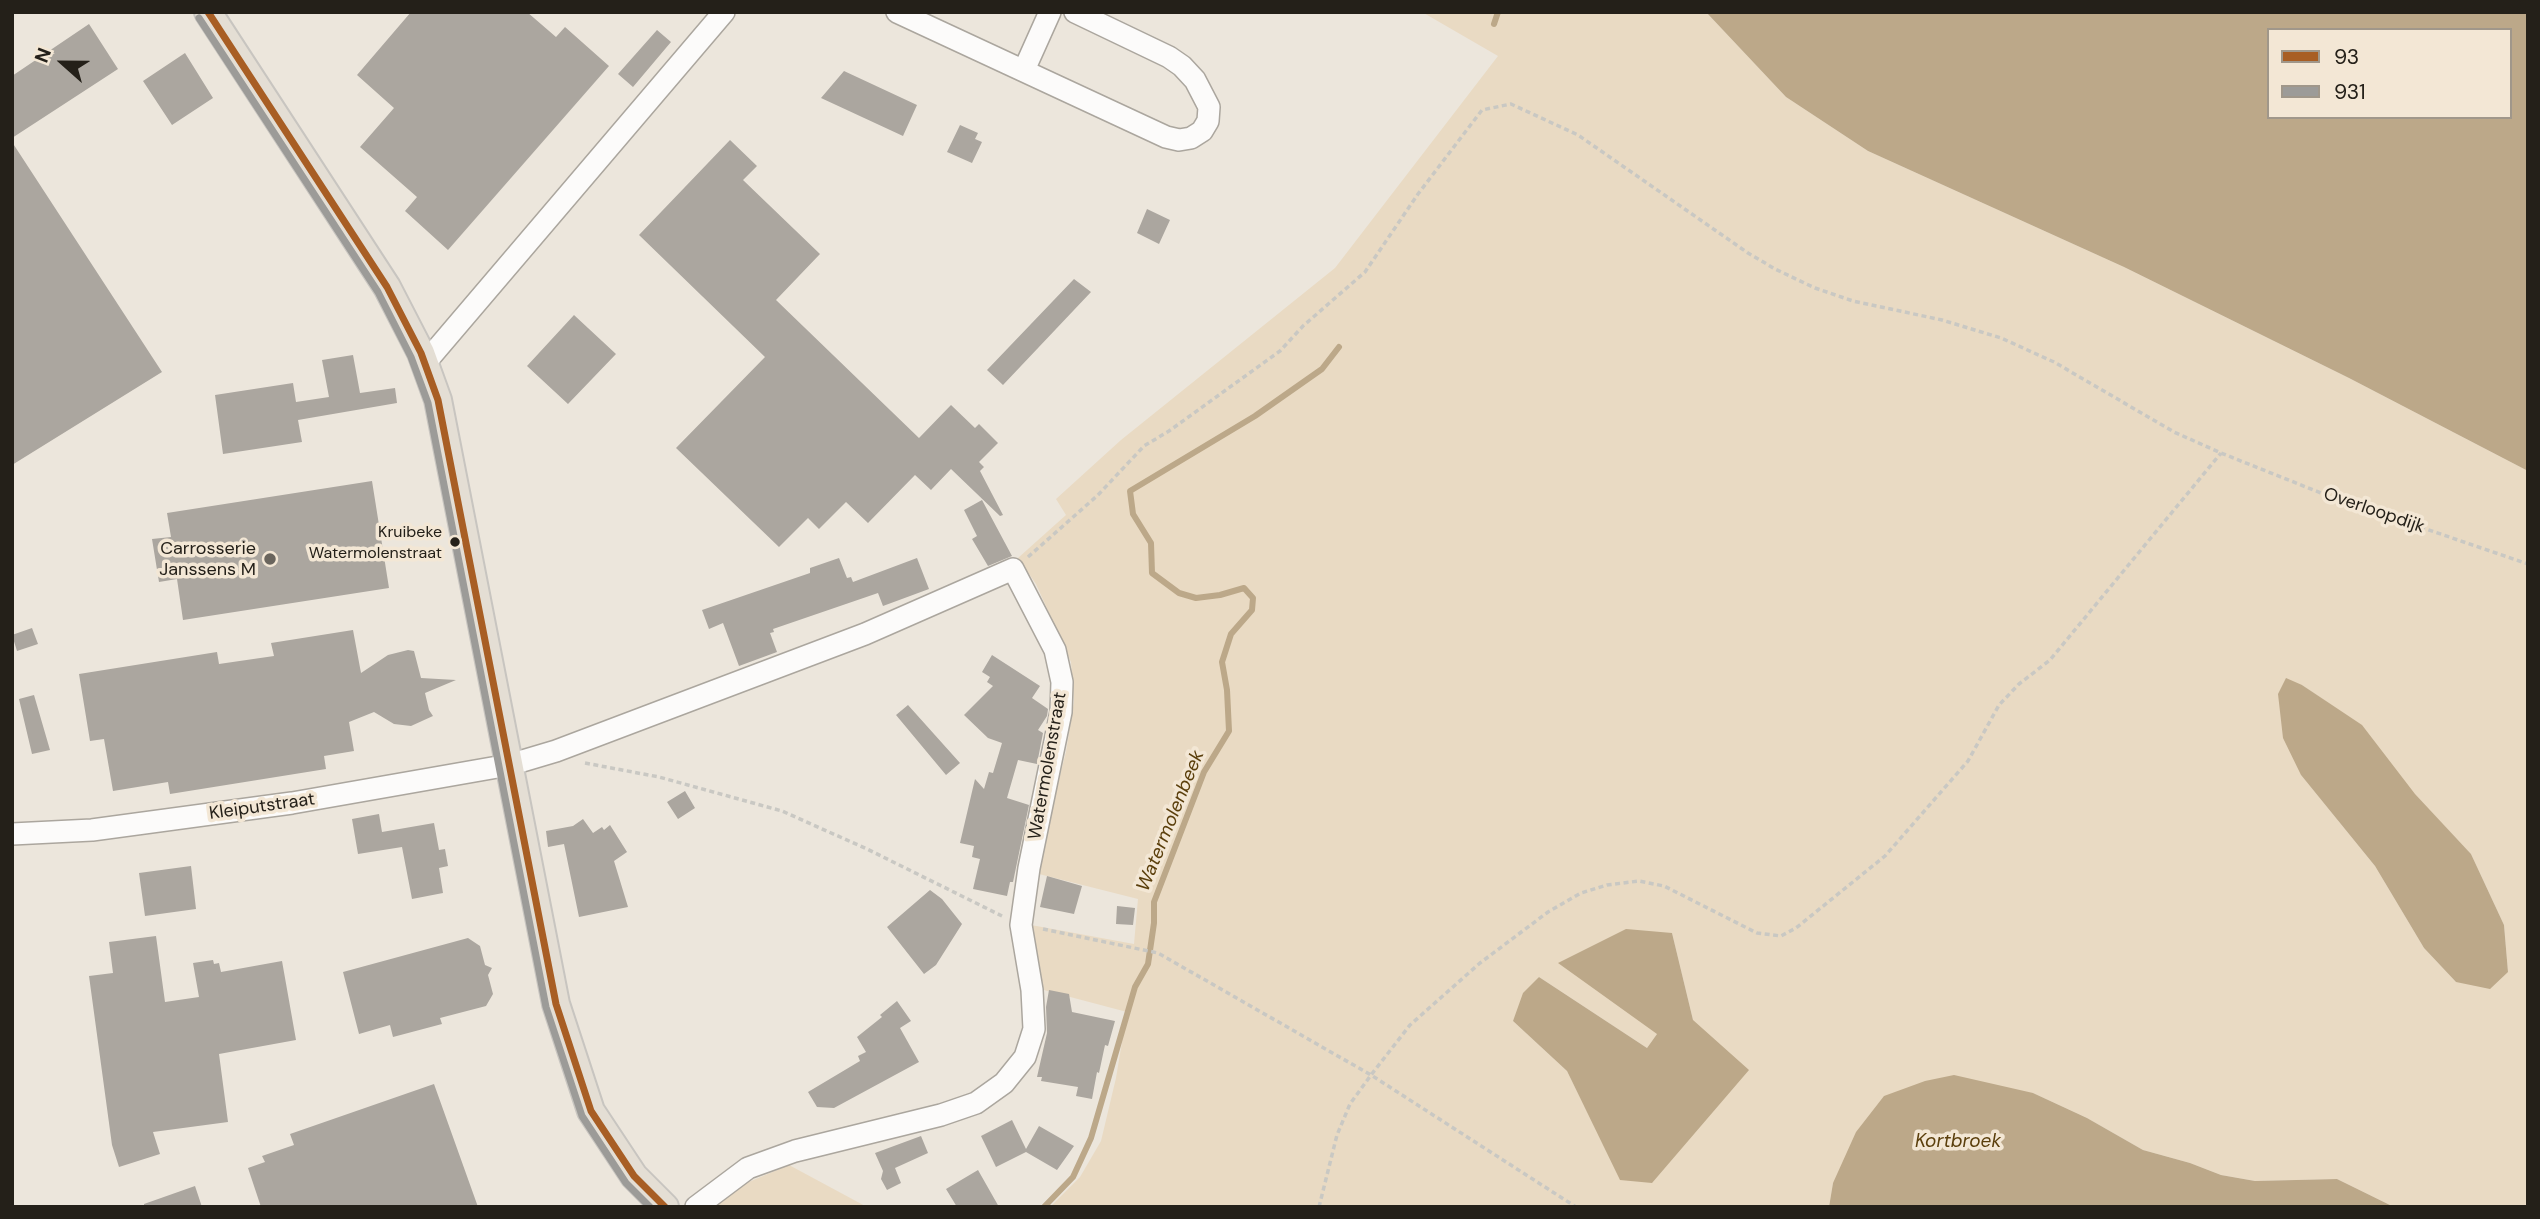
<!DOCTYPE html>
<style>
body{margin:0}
#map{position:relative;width:2540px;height:1219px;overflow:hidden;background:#ece6dc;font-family:"DM Sans",sans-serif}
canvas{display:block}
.frame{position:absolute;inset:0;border:14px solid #242019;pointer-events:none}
.legend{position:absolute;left:2267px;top:28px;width:245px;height:91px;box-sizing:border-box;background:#f3e7d5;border:2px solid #a0978a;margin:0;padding:9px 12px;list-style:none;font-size:21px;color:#242019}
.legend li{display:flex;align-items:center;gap:14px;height:35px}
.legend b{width:35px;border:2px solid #a0978a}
.north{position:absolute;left:28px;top:28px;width:70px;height:70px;-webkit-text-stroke:5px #f3e7d5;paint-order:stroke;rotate:291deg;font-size:19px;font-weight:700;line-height:28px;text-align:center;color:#242019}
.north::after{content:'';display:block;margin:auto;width:24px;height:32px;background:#242019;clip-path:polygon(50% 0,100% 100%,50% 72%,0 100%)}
</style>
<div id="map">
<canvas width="2540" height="1219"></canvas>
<div class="frame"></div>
<ul class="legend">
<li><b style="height:9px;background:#a85e24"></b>93</li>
<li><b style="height:9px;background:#9c9b98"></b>931</li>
</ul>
<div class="north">N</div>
</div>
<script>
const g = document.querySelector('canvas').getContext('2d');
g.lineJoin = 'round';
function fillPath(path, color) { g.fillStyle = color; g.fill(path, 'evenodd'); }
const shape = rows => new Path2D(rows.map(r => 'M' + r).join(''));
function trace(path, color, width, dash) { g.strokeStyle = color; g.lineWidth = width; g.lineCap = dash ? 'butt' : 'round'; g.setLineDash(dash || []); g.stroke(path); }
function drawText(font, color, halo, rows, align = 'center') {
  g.font = font + ' "DM Sans",sans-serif'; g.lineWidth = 7; g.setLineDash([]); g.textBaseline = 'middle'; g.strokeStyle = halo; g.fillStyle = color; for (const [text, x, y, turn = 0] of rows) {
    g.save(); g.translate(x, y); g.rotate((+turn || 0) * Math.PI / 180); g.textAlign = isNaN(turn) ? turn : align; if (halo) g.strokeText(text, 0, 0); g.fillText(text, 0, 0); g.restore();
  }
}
fillPath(shape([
 [1422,12,1706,12,1786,97,1868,151,2124,267,2349,378,2528,471,2528,1207,2394,1207,2337,1179,2255,1181,2221,1175,2190,1163,2143,1150,2087,1118,2033,1093,1833,1183,1829,1207,1050,1207,1080,1177,1101,1141,1116,1078,1127,1012,1040,989,1031,925,1134,944,1138,899,1035,873,1066,752,1074,701,1071,662,1036,584,1018,558,1066,515,1056,499,1121,440,1335,268,1498,56],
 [2302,685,2325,701,2471,854,2504,925,2508,972,2456,982,2424,948,2375,866,2301,775],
 [1672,933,1693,1020,1621,1180,1567,1071,1513,1021,1539,977,1647,1048,1657,1034],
 [789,1165,867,1207,710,1207,715,1200,744,1184]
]), '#e9dac3');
fillPath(shape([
 [1706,12,2528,12,2528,471,2349,378,2124,267,1868,151,1786,97],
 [2269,30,2510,30,2510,117,2269,117],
 [2286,678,2302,685,2362,725,2415,794,2471,854,2504,925,2508,972,2490,989,2456,982,2424,948,2375,866,2301,775,2283,738,2278,694],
 [1626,929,1672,933,1693,1020,1749,1070,1652,1183,1620,1180,1567,1071,1513,1021,1523,993,1539,977,1647,1048,1657,1034,1558,963],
 [1954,1075,2033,1093,2087,1118,2143,1150,2190,1163,2221,1175,2255,1181,2337,1179,2394,1207,1829,1207,1833,1183,1856,1132,1884,1096,1925,1081]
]), '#bca889');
trace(shape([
 [1494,24,1498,12],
 [1044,1207,1073,1177,1091,1138,1135,987,1148,964,1154,923,1154,902,1204,772,1229,731,1227,690,1222,662,1231,634,1252,610,1253,598,1244,588,1220,595,1196,598,1179,593,1152,573,1151,543,1133,514,1130,491,1255,416,1322,369,1339,347]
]), '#bca889', 6);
fillPath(shape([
 [411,12,527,12,556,37,565,27,609,66,448,250,405,211,417,197,360,147,394,108,357,75],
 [89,24,118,69,12,138,12,76],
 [657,30,671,42,633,87,618,74],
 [185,53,213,98,172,125,143,81],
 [844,71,917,105,903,136,821,98],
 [960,125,978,133,975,139,982,142,972,163,947,152],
 [730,140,757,166,743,180,820,254,776,300,919,438,951,405,975,428,979,424,998,443,979,462,984,467,980,471,1003,515,1000,516,951,469,931,490,915,475,868,523,846,502,819,529,808,518,779,547,676,448,765,357,639,235],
 [12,142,162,372,12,465],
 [1147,209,1170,220,1159,244,1137,233],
 [1074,279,1091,292,1003,385,987,370],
 [574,315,616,354,568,404,527,366],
 [353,355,360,393,395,388,397,403,298,420,302,442,223,454,215,395,293,383,296,402,329,397,322,360],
 [372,481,389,588,183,620,177,579,159,582,152,539,171,537,167,513],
 [982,500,1012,556,988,566,972,539,977,536,964,510],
 [839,558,847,578,851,577,853,582,917,558,929,589,883,606,878,593,773,629,774,632,770,633,777,652,739,666,723,623,709,629,702,610,810,573,810,568],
 [32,628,38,644,17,651,12,635],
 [353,630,361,673,388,655,408,650,414,651,421,678,456,680,425,693,429,710,433,716,411,726,394,724,374,712,349,722,354,751,324,756,326,769,170,794,168,782,113,791,104,739,90,741,79,674,217,652,219,664,274,656,271,643],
 [992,655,1040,686,1032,698,1048,709,1047,716,1038,730,1043,733,1037,764,1018,760,1007,798,1029,805,1013,882,1010,882,1007,896,973,889,980,859,972,857,974,846,960,843,975,779,984,789,989,772,993,773,1002,743,988,738,964,715,993,686,987,682,990,677,982,672],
 [34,695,50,750,32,754,19,699],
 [908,705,960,763,946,775,896,715],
 [685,791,695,808,678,819,667,802],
 [379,814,382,832,434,823,439,850,445,849,448,866,439,868,443,893,412,899,402,847,358,854,352,819],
 [583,819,593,833,602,827,604,830,610,825,627,852,614,861,628,907,579,917,564,844,548,847,546,831,573,826],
 [191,866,196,909,145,916,139,873],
 [1047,876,1082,886,1074,914,1040,907],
 [930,890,942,899,962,924,936,965,924,974,887,927],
 [1117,906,1135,908,1133,925,1116,924],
 [156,936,165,1002,199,997,193,963,213,960,214,964,219,963,221,972,282,961,296,1040,219,1054,228,1122,153,1132,160,1154,119,1167,112,1145,89,976,113,973,109,942],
 [468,938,480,946,485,965,492,968,488,975,493,994,486,1006,440,1018,442,1024,393,1037,390,1025,359,1034,343,972],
 [1049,990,1069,994,1072,1012,1115,1021,1108,1046,1105,1045,1099,1073,1097,1072,1092,1099,1076,1096,1078,1087,1041,1081,1042,1077,1037,1077,1047,1033,1046,1007],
 [897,1001,911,1021,900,1028,919,1062,834,1108,817,1107,808,1092,860,1061,858,1056,866,1052,857,1037,882,1017,880,1015],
 [434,1084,478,1207,261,1207,248,1168,265,1162,262,1156,294,1145,290,1134],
 [1012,1120,1026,1149,1039,1126,1074,1146,1057,1170,1026,1152,996,1167,981,1136],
 [921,1136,928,1153,895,1168,901,1183,887,1190,881,1179,883,1171,875,1153],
 [978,1170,999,1207,957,1207,946,1189],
 [195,1186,202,1207,144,1207,144,1204]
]), '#aba69f');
const minor = shape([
 [897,12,1166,137,1179,140,1191,138,1202,131,1208,121,1209,107,1195,80,1182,66,1169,57,1075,12],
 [1024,70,1050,12],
 [425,363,724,12],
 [12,834,92,830,292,803,509,765,556,751,865,634,1013,569,1055,650,1062,682,1061,712,1029,868,1021,925,1032,990,1034,1029,1025,1057,1004,1083,976,1103,941,1115,795,1151,748,1168,696,1207]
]);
const major = shape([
 [208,12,387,287,421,353,438,400,556,1004,591,1111,634,1176,665,1207]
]);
trace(minor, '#aba69e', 24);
trace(major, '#c8c5c0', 30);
trace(shape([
 [1028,557,1098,495,1144,446,1169,431,1280,351,1303,326,1365,272,1418,194,1482,110,1511,104,1578,135,1748,253,1775,269,1815,288,1853,301,1942,320,2001,338,2054,362,2174,432,2221,453,2321,493,2528,564],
 [585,763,659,777,782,811,867,849,1002,916],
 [1043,929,1158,953,1371,1075,1576,1207],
 [1319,1207,1337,1135,1350,1104,1371,1075,1410,1025,1480,963,1548,912,1581,893,1607,885,1639,881,1664,886,1757,933,1781,936,1796,928,1885,856,1968,761,1999,705,2019,684,2050,660,2221,453]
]), '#c9c8c3', 3.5, [5, 3.5]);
trace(minor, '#fcfbfa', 21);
trace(major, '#e4ded4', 26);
trace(shape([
 [208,12,387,287,421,353,438,400,556,1004,591,1111,634,1176,665,1207]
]), '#a85e24', 7);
trace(shape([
 [199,18,378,292,411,357,428,403,546,1007,582,1116,626,1183,650,1207]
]), '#9c9b98', 7);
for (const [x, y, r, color] of [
 [455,542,6,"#242019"],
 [270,559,7,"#6a655d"]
]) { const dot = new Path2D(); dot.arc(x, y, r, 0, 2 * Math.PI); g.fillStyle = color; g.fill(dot); trace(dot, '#f3e7d5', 2.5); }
drawText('16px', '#242019', '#f3e7d5', [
 ["Kruibeke",442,533],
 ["Watermolenstraat",442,554]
], 'right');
drawText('18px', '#242019', '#f3e7d5', [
 ["Overloopdijk",2374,511,19],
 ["Watermolenstraat",1048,766,-80],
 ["Kleiputstraat",262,807,-8]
]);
drawText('18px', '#242019', '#f3e7d5', [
 ["Carrosserie",256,549],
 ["Janssens M",256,570]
], 'right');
drawText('italic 19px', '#5b3f0c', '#f3e7d5', [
 ["Watermolenbeek",1171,821,-68],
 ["Kortbroek",1958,1142]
]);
</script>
